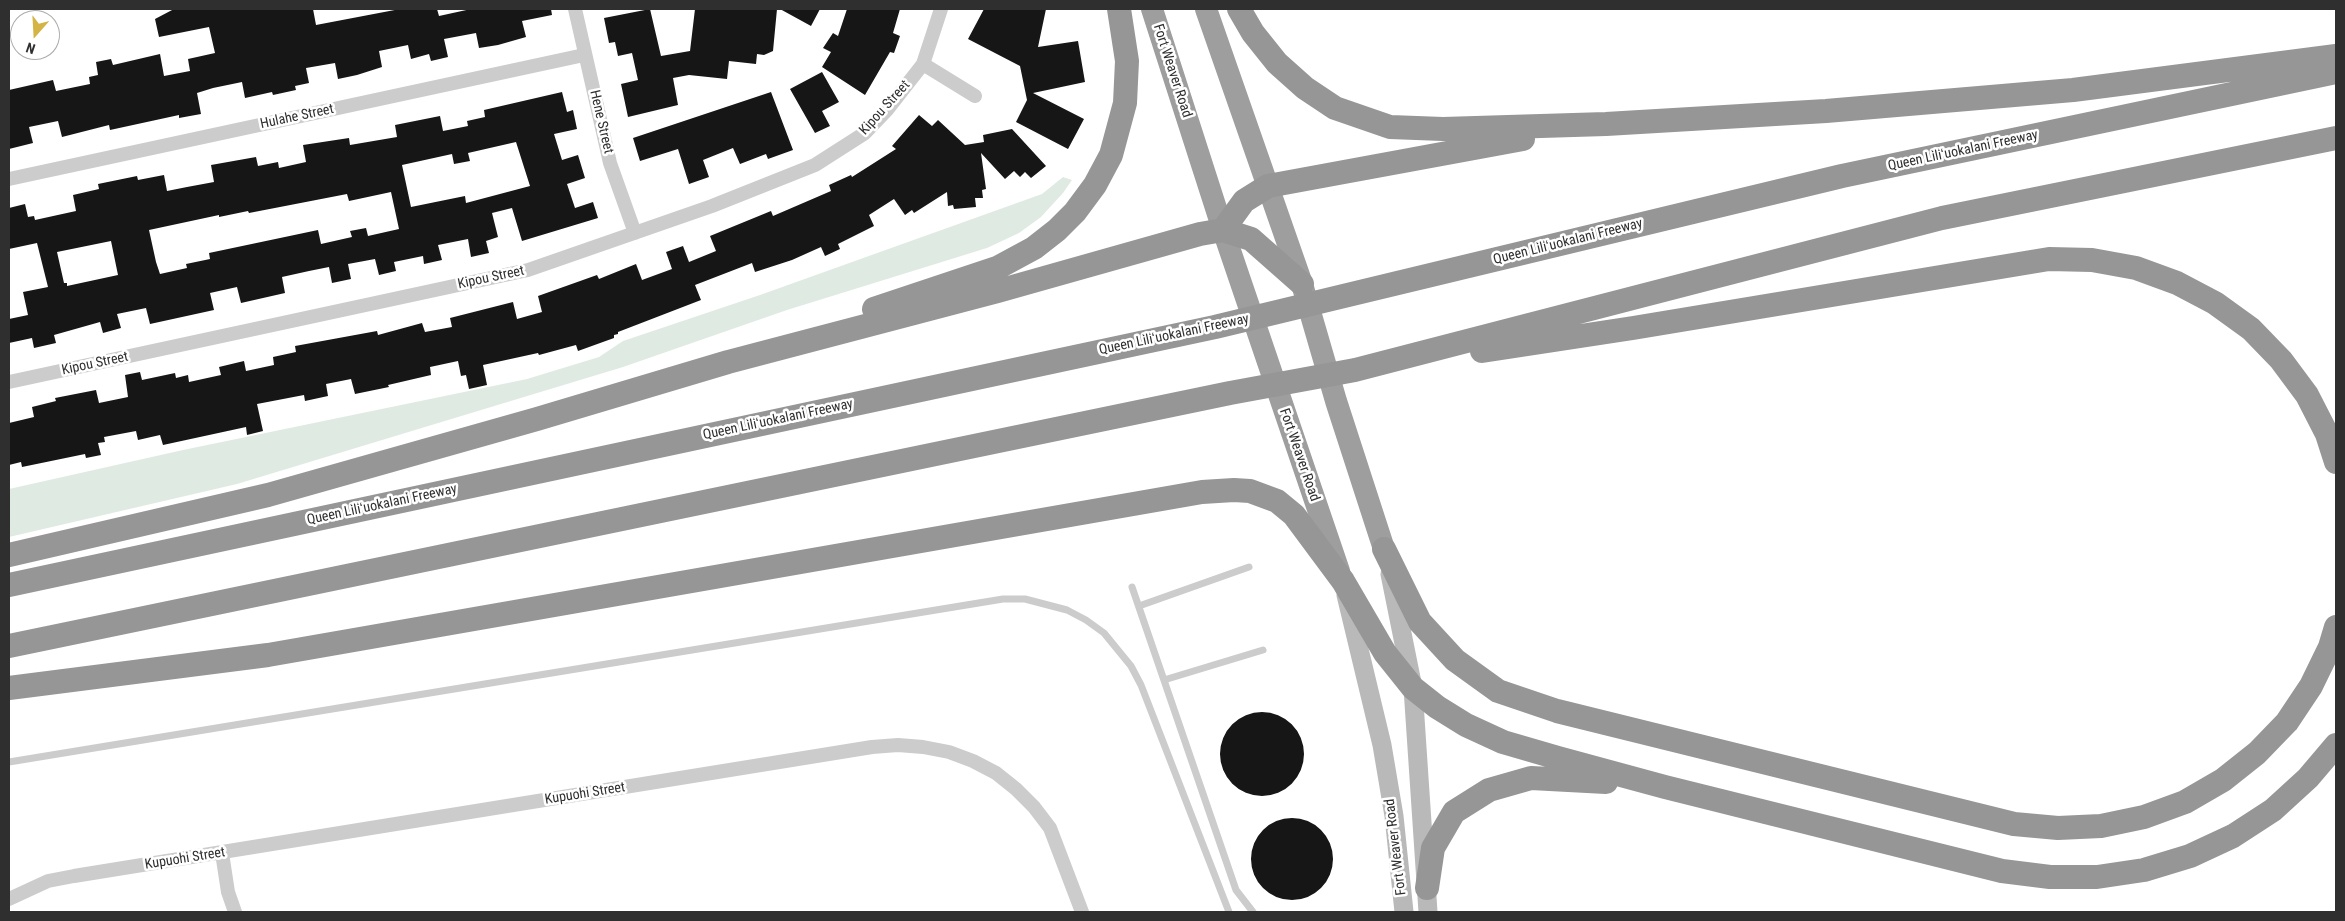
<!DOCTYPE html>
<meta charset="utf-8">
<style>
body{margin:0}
#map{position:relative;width:2345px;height:921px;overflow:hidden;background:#fff;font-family:"Roboto Condensed",sans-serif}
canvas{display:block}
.frame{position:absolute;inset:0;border:10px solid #2f2f2f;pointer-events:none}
.north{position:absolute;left:10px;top:10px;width:50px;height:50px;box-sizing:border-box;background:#fff;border:1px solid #acacac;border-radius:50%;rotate:199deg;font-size:14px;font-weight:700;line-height:20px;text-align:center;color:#2f2f2f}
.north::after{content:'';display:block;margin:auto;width:18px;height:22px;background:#d3b444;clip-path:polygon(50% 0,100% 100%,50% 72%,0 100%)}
</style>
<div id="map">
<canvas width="2345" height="921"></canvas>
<div class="frame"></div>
<div class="north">N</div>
</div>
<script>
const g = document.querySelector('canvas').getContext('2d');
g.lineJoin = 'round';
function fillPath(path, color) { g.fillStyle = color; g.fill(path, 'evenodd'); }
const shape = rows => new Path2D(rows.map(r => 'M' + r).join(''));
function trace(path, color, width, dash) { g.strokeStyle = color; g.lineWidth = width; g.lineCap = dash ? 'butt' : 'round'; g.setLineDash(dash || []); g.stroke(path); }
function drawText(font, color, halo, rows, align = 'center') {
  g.font = font + ' "Roboto Condensed",sans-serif'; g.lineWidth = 5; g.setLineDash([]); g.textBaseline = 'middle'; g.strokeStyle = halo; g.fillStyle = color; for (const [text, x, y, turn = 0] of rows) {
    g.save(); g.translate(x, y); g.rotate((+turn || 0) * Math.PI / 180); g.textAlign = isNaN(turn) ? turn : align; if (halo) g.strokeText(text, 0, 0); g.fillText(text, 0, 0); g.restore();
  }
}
fillPath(shape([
 [1063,177,1072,180,1063,193,1041,217,1019,233,987,248,787,310,623,367,237,484,9,537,9,489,183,450,527,379,599,357,623,341,760,295,1042,194]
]), '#dfebe2');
fillPath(shape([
 [174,9,313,9,316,25,400,9,437,9,439,16,471,9,551,9,552,15,522,21,526,37,498,45,479,48,476,33,444,39,448,57,431,61,429,54,411,59,408,45,379,51,382,67,357,75,338,79,335,63,306,68,309,83,295,86,296,90,273,95,272,92,245,98,242,82,213,88,197,93,201,114,179,118,179,115,110,130,109,125,62,137,58,121,29,127,33,143,9,149,9,90,53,80,56,91,90,84,89,77,98,75,96,62,111,59,113,65,160,54,164,76,190,71,188,59,215,53,209,27,159,37,155,19],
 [650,9,661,56,690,51,695,9,777,9,773,51,764,55,757,54,756,64,729,61,727,79,689,75,673,78,678,105,628,117,621,84,638,80,632,53,618,56,615,42,609,43,604,18],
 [780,9,820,9,811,26],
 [847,9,900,9,893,33,900,36,894,53,890,52,865,95,822,67,831,52,823,48,833,33,838,36],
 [984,9,1046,9,1038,47,1078,41,1085,82,1033,93,1084,119,1068,149,1016,122,1027,100,1020,66,968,39],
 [822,72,839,102,822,111,830,126,815,133,790,89],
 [562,92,567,112,573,110,577,129,554,134,562,160,578,155,585,178,567,184,575,208,593,202,598,218,522,241,512,208,492,213,498,237,486,241,489,253,471,257,468,239,438,245,442,260,424,264,423,256,394,262,396,271,379,275,375,259,348,264,351,279,332,283,329,267,309,271,282,277,285,293,241,303,237,287,210,293,214,310,150,324,146,308,117,314,121,328,103,333,100,322,54,335,56,343,34,348,32,338,9,343,9,319,28,315,23,292,48,287,37,243,9,249,9,208,25,204,28,217,34,216,35,220,76,211,73,195,99,189,98,184,137,176,138,180,164,175,167,191,187,187,214,182,211,165,256,157,258,166,278,162,279,168,306,162,303,145,349,138,350,145,397,137,395,125,440,116,443,131,468,126,467,121,485,117,484,110],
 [516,142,530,186,466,203,465,196,411,207,402,165,452,154,454,164,470,161,468,153],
 [391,192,399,229,368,236,366,228,350,231,352,237,321,244,318,230,209,253,210,259,186,264,187,268,160,274,156,262,149,230,219,215,219,217,248,211,249,213,347,194,349,201],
 [111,241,118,275,67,286,67,283,64,283,57,252],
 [771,92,793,150,768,159,766,154,740,164,733,148,703,160,709,177,689,184,678,149,640,161,633,138],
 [919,115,932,126,938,120,965,145,984,142,983,135,1012,129,1046,166,1031,178,1025,172,1020,177,1014,171,1005,179,981,153,986,189,982,190,983,198,975,198,976,207,954,209,953,205,948,206,947,192,914,213,912,210,905,215,894,199,869,215,874,226,838,244,840,249,825,256,821,247,792,260,755,272,752,263,695,285,701,300,618,332,618,334,614,335,614,338,578,351,576,345,539,355,538,353,483,365,487,385,469,389,466,375,461,376,458,361,430,367,431,375,388,385,389,387,355,394,351,379,326,384,328,396,305,401,304,395,257,404,263,431,247,435,246,427,163,445,160,435,138,440,136,431,104,437,105,442,98,443,101,455,86,458,85,454,22,467,21,462,9,465,9,423,34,417,32,407,56,401,55,398,96,390,99,403,128,397,125,375,140,372,142,380,175,373,176,378,188,375,189,382,221,375,219,367,244,361,246,371,274,365,273,357,296,352,295,346,377,331,378,335,422,323,425,332,452,327,450,318,513,302,517,319,542,312,538,296,597,275,599,279,636,264,642,280,672,269,666,252,683,246,689,262,716,251,710,236,771,211,773,216,831,191,829,185,851,175,852,177,896,149,892,146],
 '1220 754a42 42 0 1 1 84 0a42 42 0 1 1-84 0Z',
 '1251 859a41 41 0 1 1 82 0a41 41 0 1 1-82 0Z'
]), '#161616');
trace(shape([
 [1132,587,1236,890,1253,912],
 [1139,606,1249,567],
 [1164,680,1263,650],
 [9,762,1003,599,1025,599,1067,610,1086,620,1104,633,1131,666,1141,685,1229,912]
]), '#ccc', 7);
trace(shape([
 [575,9,610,163,635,233],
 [923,64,975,96],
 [9,179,584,55],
 [9,382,528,270,712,206,815,165,865,133,887,110,923,64,941,9],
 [222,853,228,892,235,912],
 [9,899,48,881,74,876,872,747,898,745,923,747,949,752,973,761,996,773,1016,789,1034,807,1050,828,1082,912]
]), '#ccc', 14);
trace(shape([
 [1390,574,1413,688,1428,912],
 [1346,595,1382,745,1394,816,1404,912]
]), '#b9b9b9', 19);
trace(shape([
 [1152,9,1223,230,1339,571],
 [1206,9,1302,284,1336,401,1384,549]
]), '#9e9e9e', 22);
trace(shape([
 [1239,9,1253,33,1277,63,1305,88,1335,108,1390,127,1443,129,1606,124,1826,111,2073,90,2336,56],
 [1223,230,1244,201,1268,186,1523,139],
 [874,309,997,268,1034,248,1057,230,1075,212,1095,185,1111,155,1125,103,1127,61,1119,9],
 [1482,351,1633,328,2049,259,2092,260,2136,268,2177,283,2215,303,2251,329,2281,360,2307,395,2327,434,2336,462],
 [1384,549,1420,622,1455,660,1498,691,1557,711,2014,824,2058,828,2101,826,2144,817,2185,802,2223,780,2257,753,2287,722,2311,686,2330,647,2336,627],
 [9,555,268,495,537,419,728,362,998,291,1200,234,1223,230,1251,239,1302,284],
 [9,585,1215,327,1842,176,2336,72],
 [9,646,1230,393,1355,370,1942,218,2336,138],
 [9,688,268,655,1202,492,1234,490,1250,491,1277,501,1294,515,1343,581,1385,653,1413,688,1437,707,1466,725,1503,742,1558,758,1665,787,2002,871,2050,877,2097,877,2144,870,2190,856,2233,836,2273,810,2308,778,2336,745],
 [1427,888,1433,848,1454,812,1489,790,1531,778,1606,782]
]), '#969696', 24);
drawText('14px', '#2f2f2f', '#fff', [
 ["Fort Weaver Road",1172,71,72],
 ["Kipou Street",885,108,-48],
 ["Hulahe Street",297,117,-12],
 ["Hene Street",601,122,77],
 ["Queen Liliʻuokalani Freeway",1963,151,-12],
 ["Queen Liliʻuokalani Freeway",1568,242,-14],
 ["Kipou Street",491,278,-12],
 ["Queen Liliʻuokalani Freeway",1174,335,-12],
 ["Kipou Street",95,364,-12],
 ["Queen Liliʻuokalani Freeway",778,420,-12],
 ["Fort Weaver Road",1299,455,71],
 ["Queen Liliʻuokalani Freeway",382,505,-12],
 ["Kupuohi Street",585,794,-9],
 ["Fort Weaver Road",1396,847,-97],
 ["Kupuohi Street",185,859,-9]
]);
</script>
